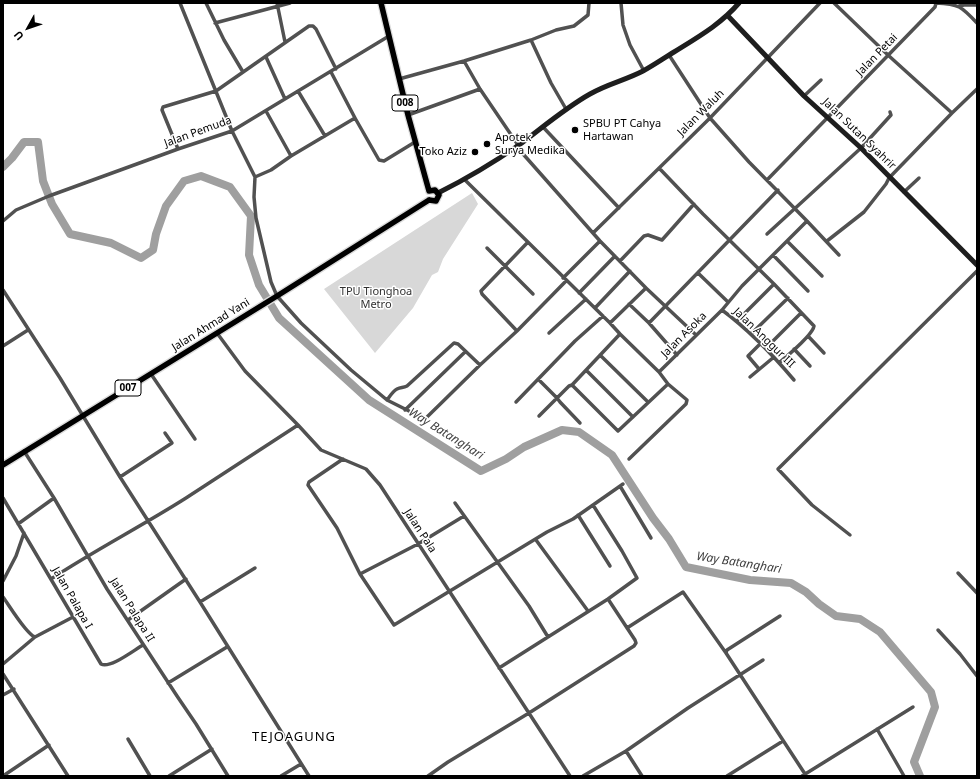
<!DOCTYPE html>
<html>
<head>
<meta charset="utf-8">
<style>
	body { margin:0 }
	#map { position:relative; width:980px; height:779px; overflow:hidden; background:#fff; font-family:"Noto Sans",sans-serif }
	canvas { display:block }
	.frame { position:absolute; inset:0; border:4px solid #000; pointer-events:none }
	.north { position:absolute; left:8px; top:8px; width:40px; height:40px; -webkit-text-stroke:3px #fff; paint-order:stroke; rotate:230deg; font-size:11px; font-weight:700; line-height:16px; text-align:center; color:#000 }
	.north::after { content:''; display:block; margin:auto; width:14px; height:18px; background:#000; clip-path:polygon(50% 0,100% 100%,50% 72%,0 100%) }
</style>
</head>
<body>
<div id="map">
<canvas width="980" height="779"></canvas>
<div class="frame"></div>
<div class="north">U</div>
</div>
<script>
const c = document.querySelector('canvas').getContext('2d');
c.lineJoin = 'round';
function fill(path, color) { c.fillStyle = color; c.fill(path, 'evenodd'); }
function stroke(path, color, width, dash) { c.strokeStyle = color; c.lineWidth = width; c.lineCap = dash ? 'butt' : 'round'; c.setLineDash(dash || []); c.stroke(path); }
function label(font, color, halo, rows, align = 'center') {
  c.font = font + ' "Noto Sans",sans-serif'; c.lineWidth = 3; c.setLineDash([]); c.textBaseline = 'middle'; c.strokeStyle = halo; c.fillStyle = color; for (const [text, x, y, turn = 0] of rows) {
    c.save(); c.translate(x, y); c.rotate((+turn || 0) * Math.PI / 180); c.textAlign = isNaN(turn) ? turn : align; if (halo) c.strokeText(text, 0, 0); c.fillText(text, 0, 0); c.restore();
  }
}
const green = new Path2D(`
	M472,193L478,204L443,259L438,272L432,275L413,308L375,353L324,289Z`);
const river = new Path2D(`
	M3,167L12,158L24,142H38L43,181L52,204L70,234L111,243L141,258L153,250L156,234L166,206L184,181L201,176L230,187L251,216L249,255L259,285L279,318L369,400L481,471L506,459L524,447L562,430L579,432L612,455L653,518L669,539L686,567L750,580L791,583L806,592L819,604L836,616L860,619L880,632L931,692L935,707L914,762L920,776`);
const street = new Path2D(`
	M180,3L232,131L255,177L254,197L256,218L271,282L277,296L301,323L351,370L387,400L421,417L426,418L480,365
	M206,3L224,40L243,72
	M277,3L285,42
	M621,3L623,25L630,45L644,71
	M834,3L889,56L952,113
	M936,3C959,4 961,6 977,23
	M959,6L964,5H977
	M215,23L290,3
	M531,40L551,83L566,109
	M266,57L285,99
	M464,61L480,89L518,145
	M331,72L355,118L379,160L384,161L415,142
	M399,79L464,61L531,40L556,30L574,26L588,15L589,3
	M298,91L325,136
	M804,96L821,80
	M266,111L291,156
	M408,115L480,89
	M543,127L619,208
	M516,146L600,241L646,288L696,335
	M178,149L162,110L163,107L216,91L309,26H313L316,29L336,69
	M659,168L703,214L774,284L814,326C813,335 787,356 779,363
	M255,177L271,170L291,156L355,118
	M465,180L610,323L620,334L659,372L668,384L687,400L686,404L629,459
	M767,180L935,7L936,3
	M904,192L919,178
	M3,221L16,210L49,196L178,149L232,131L389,36
	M807,221L839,255
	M593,233L710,118L820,3
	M767,234L861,148L891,115L890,112
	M787,241L822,276
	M827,241L864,212L886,184L889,178L952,113L977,89
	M487,248L533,294
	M773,255L808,291
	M620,261L644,236L648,235L662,240L694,204
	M698,273L728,302
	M563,278L600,241
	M3,290L60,378L120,477L200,602L309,776
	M579,293L615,256
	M629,304L649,323L677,355
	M595,308L630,271
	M722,310C749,330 772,354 794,380
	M737,321L774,284
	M610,323L646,288
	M649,323L778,190
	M517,331L482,294L481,291L528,242
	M217,333L245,371L298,425L321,450L366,469L380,485L570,776
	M549,333L586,299
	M751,334L788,298
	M808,336L824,353
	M3,346L28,330
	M766,348L801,313
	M794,349L810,366
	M600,355L648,402
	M759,369L748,356L761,343
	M586,370L633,417
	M659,372L722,310L742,286L807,221L749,162L710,118L669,55
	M151,374L195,439
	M750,377L774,357
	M538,379L557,398L560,402L580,423
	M572,385L618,431L668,384
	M387,400C390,396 393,391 397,389C401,387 403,388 407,386L454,343L458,344L480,365L517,331L566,281
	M516,402L575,341L603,316
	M405,410L465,352
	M539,416L569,386L572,385L620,334
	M24,451L54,498L107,589L177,696L196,724L228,776
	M343,459L309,482L308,485L337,528L360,574L394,625L547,532L573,519L623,484
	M120,477L172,443L165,433
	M620,486L651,538
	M3,498L101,664C110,669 134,650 143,645
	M455,503L529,606L548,637
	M578,515L610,566
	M18,524L54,498
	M850,535L812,505L778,469L977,271
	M536,540L588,611
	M958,573L977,593
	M360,574L418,544L464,516
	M51,579C95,550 142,526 186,498C224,473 261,449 298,425
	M3,581L16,556L24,533
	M3,597C9,605 26,634 35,637
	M200,602L255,568
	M780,616L727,650L726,653L805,774
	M128,620L186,579
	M627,628L683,592L726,653
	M938,630L960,654L977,676
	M3,664L35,637L73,617
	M499,668L608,599L637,578L622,551L593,505
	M3,674L68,776
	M168,683L227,647
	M3,695L14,689
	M877,729L904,776
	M128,739L150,776
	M626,751L642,776
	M3,776L49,745
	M169,776L212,749
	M281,776L301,764
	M428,776L448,762L529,713L634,646L636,643L635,640L608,599
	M583,776L626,751L688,708L763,660
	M727,776L783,741
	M802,776L913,707`);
const secondary = new Path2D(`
	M728,16L804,96L861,148L977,265
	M438,193C466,179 493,163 519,145C542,128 565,108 590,94C607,84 626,80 643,71C654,65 664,58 674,52C698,37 721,24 739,3`);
const primary = new Path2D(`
	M381,3L408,115L429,191
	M429,200L436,201L439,195L435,190L429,191
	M3,465L277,296L429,200`);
const markers = [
	[575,130,4,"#000"],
	[487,144,4,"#000"],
	[475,152,4,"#000"]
];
const shields = [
	[405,103,26],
	[128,388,26]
];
const shieldNames = [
	["008",405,103],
	["007",128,388]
];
const streetNames = [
	["Jalan Petai",877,55,-46],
	["Jalan Waluh",701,113,-45],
	["Jalan Pemuda",198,132,-20],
	["Jalan Sutan Syahrir",859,134,44],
	["Jalan Ahmad Yani",211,325,-32],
	["Jalan Asoka",684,335,-45],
	["Jalan Anggur III",764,338,44],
	["Jalan Pala",420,531,57],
	["Jalan Palapa I",72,598,60],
	["Jalan Palapa II",132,610,58]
];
const poiNames = [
	["SPBU PT Cahya",583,124],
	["Hartawan",583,137],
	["Apotek",495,138],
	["Surya Medika",495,151],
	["Toko Aziz",467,152,"right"]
];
const parkNames = [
	["TPU Tionghoa",376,292],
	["Metro",376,305]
];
const waterNames = [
	["Way Batanghari",446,434,32],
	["Way Batanghari",739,563,9]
];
const quarterNames = [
	["TEJOAGUNG",294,737]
];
fill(green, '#d8d8d8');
stroke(river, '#9f9f9f', 8);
stroke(primary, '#dbdbdb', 8);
stroke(street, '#515151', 3.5);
stroke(secondary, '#1e1e1e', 5);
stroke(primary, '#000', 5.5);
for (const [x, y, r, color] of markers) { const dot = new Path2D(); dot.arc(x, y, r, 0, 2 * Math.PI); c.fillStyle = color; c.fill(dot); stroke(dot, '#fff', 1.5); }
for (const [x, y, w] of shields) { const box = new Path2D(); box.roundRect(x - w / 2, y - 8, w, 16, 3); c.fillStyle = '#fff'; c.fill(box); stroke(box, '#000', 1); }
label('bold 10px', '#000', null, shieldNames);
label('11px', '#000', '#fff', streetNames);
label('11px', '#000', '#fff', poiNames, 'left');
label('11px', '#2f2f2f', '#fff', parkNames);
label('italic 12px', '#404040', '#fff', waterNames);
c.letterSpacing = '1px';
label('13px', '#000', '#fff', quarterNames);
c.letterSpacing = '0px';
</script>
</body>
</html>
